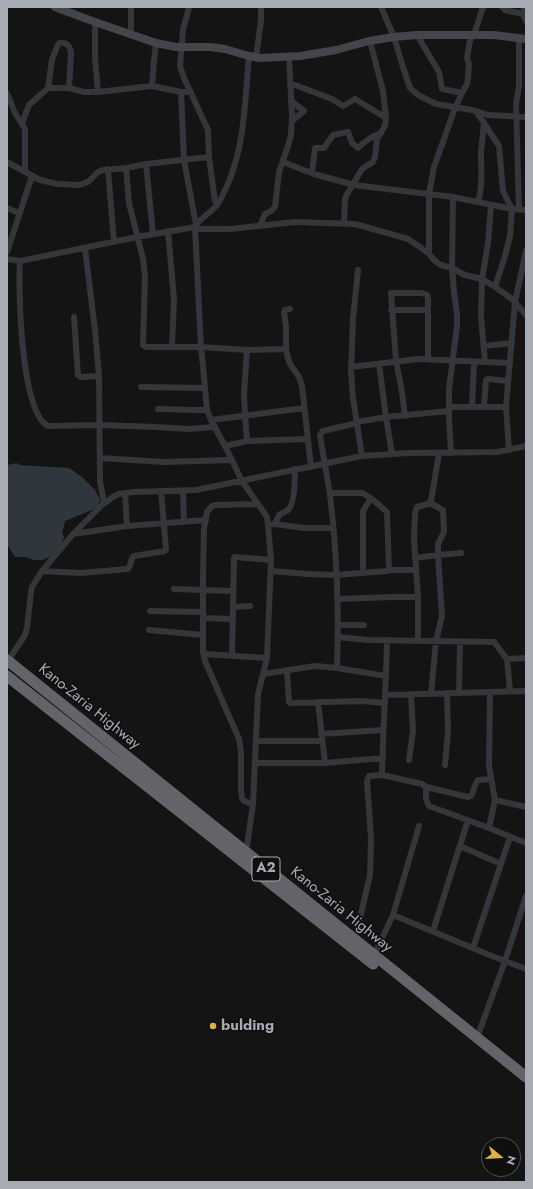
<!DOCTYPE html>
<html>
<head>
<meta charset="utf-8">
<style>
	body { margin:0 }
	#map { position:relative; width:533px; height:1189px; overflow:hidden; background:#141415; font-family:Jost,sans-serif }
	canvas { display:block }
	.frame { position:absolute; inset:0; border:8px solid #a7abb4; pointer-events:none }
	.north { position:absolute; left:481px; top:1137px; width:40px; height:40px; box-sizing:border-box; background:#0f0f10; border:1px solid #4c4d52; border-radius:50%; rotate:108deg; font-size:11px; font-weight:700; line-height:16px; text-align:center; color:#a7abb4 }
	.north::after { content:''; display:block; margin:auto; width:14px; height:18px; background:#deaf44; clip-path:polygon(50% 0,100% 100%,50% 72%,0 100%) }
</style>
</head>
<body>
<div id="map">
<canvas width="533" height="1189"></canvas>
<div class="frame"></div>
<div class="north">N</div>
</div>
<script>
const c = document.querySelector('canvas').getContext('2d');
c.lineJoin = 'round';
function fill(path, color) { c.fillStyle = color; c.fill(path, 'evenodd'); }
function stroke(path, color, width, dash) { c.strokeStyle = color; c.lineWidth = width; c.lineCap = dash ? 'butt' : 'round'; c.setLineDash(dash || []); c.stroke(path); }
function label(font, color, halo, rows, align = 'center') {
  c.font = font + ' Jost,sans-serif'; c.lineWidth = 3.5; c.setLineDash([]); c.textBaseline = 'middle'; c.strokeStyle = halo; c.fillStyle = color; for (const [text, x, y, turn = 0] of rows) {
    c.save(); c.translate(x, y); c.rotate((+turn || 0) * Math.PI / 180); c.textAlign = isNaN(turn) ? turn : align; if (halo) c.strokeText(text, 0, 0); c.fillText(text, 0, 0); c.restore();
  }
}
const water = new Path2D(`
	M17,463L19,465L69,468L82,477L95,490L100,500L97,508L65,521L64,526L62,532L64,537L60,547L51,556L42,560H34L25,557H15L7,544V465Z`);
const street = new Path2D(`
	M189,7L183,30L180,66L184,78L208,130L209,157L215,201L217,205
	M381,7L394,37L403,67L410,88L418,95L436,104L472,110L488,115L526,117
	M502,7L505,10L523,14
	M526,9H524L523,14L526,21
	M95,22V58L98,92
	M131,35V7
	M417,35L439,72L442,89L462,93
	M519,38V86L516,104L519,210
	M256,57L261,21V7
	M290,83L332,99L343,106L355,99L386,118
	M152,86L154,61L156,43
	M48,88H69L84,92H98L152,86L181,92H191
	M181,92L184,160L196,225
	M7,93L15,113L25,129V172
	M291,101L304,111L292,121
	M476,111L499,146L503,191L512,209L510,236L505,256L495,287
	M22,123L29,105L48,88L52,60L56,49L59,43C67,42 70,46 71,53L69,88
	M7,162L40,180L58,184L79,185L88,182L98,172L103,170L126,168L146,164L209,157
	M283,162L314,174L354,185L453,197L512,209L526,210
	M146,164L153,234
	M126,168L129,203L143,259L145,276L143,345L146,347H201L247,350L286,349
	M108,169L114,242
	M312,173L315,148H324L333,135L348,132L352,143L358,148C365,141 372,136 381,133
	M478,202C483,186 481,169 481,152C482,142 483,133 484,123
	M7,208L19,213
	M344,224L345,200L346,196L362,169L373,162L375,157L377,139L385,126L386,118L383,91L370,41
	M260,226L265,214L271,211L275,207L279,172L288,146L291,135L292,115L289,57
	M195,229H230L295,222L354,224L359,225L408,239L420,247L429,254L435,261L441,265L452,268L465,275L482,279L495,287L512,299L526,315
	M168,231L174,299L172,347
	M85,248L95,330L99,376L100,481L104,503
	M7,252L32,176
	M429,254V194L434,167L455,108L462,93L467,84L468,78L469,64L467,58L470,40L474,35L482,10L484,7
	M7,259L20,261L137,237L195,227
	M20,261C18,291 21,413 48,426L100,425L156,427L189,429L213,427
	M358,270L353,319L351,372L353,398L362,456
	M290,309L285,310L284,312L286,327V349L288,358L290,364L299,377L302,386L311,467
	M391,310H428
	M74,317L78,375L81,377L99,376
	M484,346L512,343
	M247,350L244,394L245,415L247,441
	M485,362L481,316L482,279L488,243L491,205
	M379,364L386,417L392,454
	M351,367L418,359L510,363
	M141,387L205,388
	M449,407H506
	M472,407L474,362
	M484,407L486,380L488,379L508,381
	M158,409L196,410H207
	M405,416L402,392L396,361L391,293H422L427,295L428,297V359
	M211,420L304,408
	M357,422L386,417L449,411
	M225,446L247,441L308,439
	M509,450L506,407L508,383L515,302L526,251
	M451,453L449,418V389L457,326V314L454,292L452,268L453,197
	M100,458L164,462L232,460
	M183,491L184,522
	M125,493L127,526
	M330,493H362L371,498L387,512L389,570
	M430,503L443,510L444,532L438,544V555L442,616L436,641L431,694
	M275,524L304,528H333
	M268,525L275,524L279,515C282,513 285,512 288,510C295,504 295,479 295,469
	M73,534L127,526L206,520
	M415,558L438,555L461,553
	M42,571L81,573L128,569C132,564 130,559 134,556L165,551L166,549L161,491
	M271,571L308,574L336,575L387,571L389,570H416
	M363,572V511L371,498
	M174,589L233,591
	M337,599L393,597H418
	M233,607L250,606
	M150,611L203,612
	M203,618L233,619
	M338,625H364
	M149,630L203,635
	M338,637L368,640L494,642L507,659L510,691
	M418,640V597L414,539L415,513L417,507L428,504L431,501L439,453
	M204,654L267,658
	M232,655L234,558L235,557L271,560
	M507,659L526,658
	M8,661L25,635L27,628L31,592L32,587L42,571L73,534L102,505L113,497L119,494L133,492L196,490L362,456L408,453L497,452L526,446
	M337,668C339,611 337,552 330,495C327,475 323,455 320,435L323,431L357,423
	M287,670L289,702L290,703L362,701L385,703
	M263,674L315,666L337,668L386,676
	M459,693L460,642
	M385,695L526,691
	M318,702L325,763
	M321,734L383,730
	M256,741H322
	M409,760L413,731L411,694
	M255,763H325L383,758
	M445,765L448,732L447,693
	M382,775C383,730 386,686 387,640
	M426,787L468,797L471,796C474,791 474,785 478,780L491,779
	M495,800L526,807
	M253,804L244,801L242,798L241,790V752L239,739L205,661L203,652V576L204,529L207,512L212,506L215,505L257,504
	M489,828L495,800L489,766L490,692
	M460,846L501,864
	M246,853L253,804L258,694L267,658L271,560L268,525L267,517L242,481L225,446L211,420L207,410L203,366L201,347L195,227C198,219 211,213 217,205C221,200 224,192 227,186C245,146 245,99 249,56
	M393,915L492,956L526,969
	M433,931L468,820
	M355,940L370,875L371,838L367,781L369,776L382,775L422,784L426,787V799L429,806L489,828L526,843
	M473,948L510,837
	M374,955L393,915L419,826
	M477,1038L505,961L526,896`);
const secondary = new Path2D(`
	M55,7L95,22L156,43L176,47H210L225,49L249,56L260,58L300,56L336,50L369,41L394,37L417,35H494L526,39`);
const highway = new Path2D(`
	M7,660L526,1077
	M7,676L373,964`);
const markers = [
	[213,1026,4,"#deaf44"]
];
const shields = [
	[266,869,28]
];
const shieldNames = [
	["A2",266,869]
];
const streetNames = [
	["Kano-Zaria Highway",89,707,39],
	["Kano-Zaria Highway",341,910,39]
];
const poiNames = [
	["bulding",221,1026]
];
fill(water, '#2f363d');
stroke(street, '#35363a', 6);
stroke(secondary, '#44454a', 8);
stroke(highway, '#62646a', 11);
for (const [x, y, r, color] of markers) { const dot = new Path2D(); dot.arc(x, y, r, 0, 2 * Math.PI); c.fillStyle = color; c.fill(dot); stroke(dot, '#0f0f10', 1.5); }
for (const [x, y, w] of shields) { const box = new Path2D(); box.roundRect(x - w / 2, y - 12, w, 24, 3); c.fillStyle = '#0f0f10'; c.fill(box); stroke(box, '#a7abb4', 1); }
label('bold 14px', '#a7abb4', null, shieldNames);
label('15px', '#a7abb4', '#0f0f10', streetNames);
label('bold 15px', '#a7abb4', '#0f0f10', poiNames, 'left');
</script>
</body>
</html>
